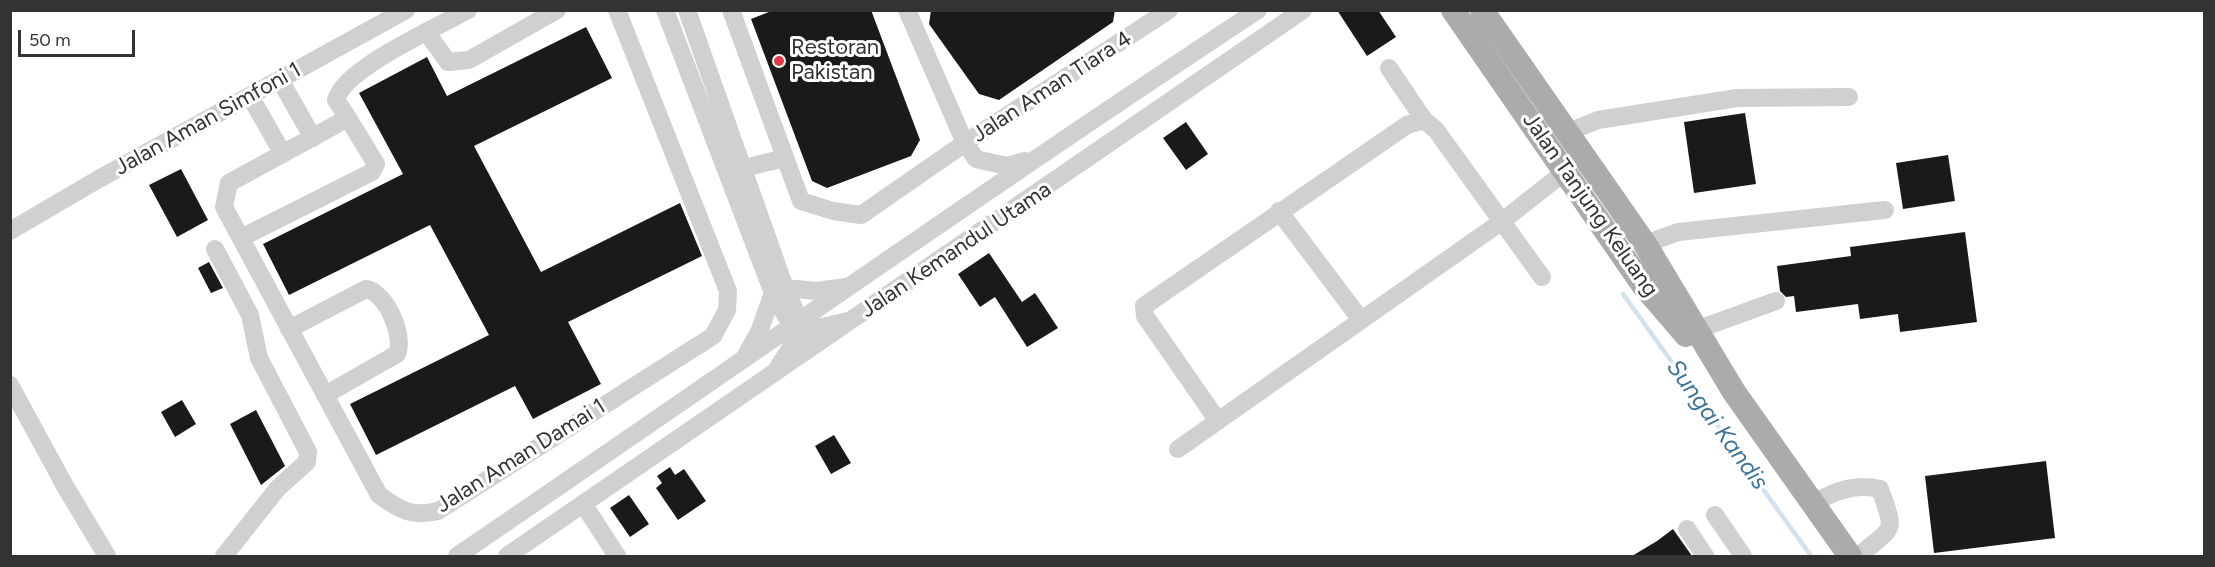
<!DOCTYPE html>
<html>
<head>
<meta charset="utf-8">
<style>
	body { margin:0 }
	#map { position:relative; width:2215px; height:567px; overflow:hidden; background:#fff; font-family:Figtree,sans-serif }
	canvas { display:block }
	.frame { position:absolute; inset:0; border:12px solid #333; pointer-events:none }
	.scale { position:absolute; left:18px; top:30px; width:117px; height:27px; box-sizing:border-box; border:3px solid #333; border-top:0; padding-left:8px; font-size:18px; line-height:21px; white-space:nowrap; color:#333; -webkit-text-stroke:4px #fff; paint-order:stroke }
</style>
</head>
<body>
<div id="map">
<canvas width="2215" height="567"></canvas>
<div class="frame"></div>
<div class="scale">50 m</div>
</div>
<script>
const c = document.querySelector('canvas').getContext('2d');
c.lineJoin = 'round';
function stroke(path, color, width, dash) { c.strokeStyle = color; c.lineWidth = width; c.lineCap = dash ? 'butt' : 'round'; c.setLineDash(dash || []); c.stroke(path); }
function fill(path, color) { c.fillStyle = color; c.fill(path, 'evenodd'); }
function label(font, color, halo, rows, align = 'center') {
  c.font = font + ' Figtree,sans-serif'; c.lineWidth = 6; c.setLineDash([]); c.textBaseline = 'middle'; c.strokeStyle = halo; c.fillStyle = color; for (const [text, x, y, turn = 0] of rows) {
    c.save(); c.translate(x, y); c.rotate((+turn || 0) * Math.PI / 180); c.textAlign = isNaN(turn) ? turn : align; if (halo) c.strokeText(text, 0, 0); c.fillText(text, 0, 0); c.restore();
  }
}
const stream = new Path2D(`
	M1623,294L1811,556`);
const building = new Path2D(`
	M774,10H871L920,140L911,156L827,188L812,181L751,19Z
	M931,10H1115L1113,22L999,100L979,94L929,24Z
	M1337,10H1378L1396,37L1367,56Z
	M586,27L612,78L474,146L541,272L680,203L702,256L568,322L601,384L533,419L515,386L376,455L350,404L489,335L430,225L289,295L263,244L403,174L359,93L427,57L447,96Z
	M1745,113L1756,184L1694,193L1684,122Z
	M1186,122L1208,154L1186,170L1163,138Z
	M1948,155L1955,201L1903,209L1896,163Z
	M181,169L208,220L177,237L149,185Z
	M1965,232L1977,322L1900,332L1898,314L1860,319L1858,304L1796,312L1794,296L1786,297L1780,291L1777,266L1851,256L1850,247Z
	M989,253L1022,302L1035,293L1058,328L1027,347L995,297L980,307L958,274Z
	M209,262L223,288L211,293L198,268Z
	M182,400L196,424L175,437L161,412Z
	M256,410L285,466L261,485L230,424Z
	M834,435L851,463L831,474L815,446Z
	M2046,461L2055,538L1934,553L1925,476Z
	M670,467L675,475L684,469L706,501L678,520L656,488L662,483L657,476Z
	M629,495L649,524L630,537L610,508Z
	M1673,529L1692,556H1632L1657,541Z`);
const minor = new Path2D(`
	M468,10C438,27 344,68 336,100L348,118L229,183L224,207L379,495C401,511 412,517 438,511L713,336L727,310L728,291L617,10
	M665,10L773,293L792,327L801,332L848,321
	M687,10L785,288C806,335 804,327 777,369
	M731,10L801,201L833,211L861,215L965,143L1169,10
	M907,10L965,143L976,159L1007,166L1025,161
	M427,33L448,62L469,60L557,10
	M1389,68L1424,120L1436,130L1542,277
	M280,80L313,138
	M250,96L283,154
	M1566,133L1598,120L1737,98L1849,97
	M744,168L785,158
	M1279,211L1361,320
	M10,231L97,180L406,10
	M241,238L372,172L376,164L348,118
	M1645,244L1678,232L1885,210
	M215,249L250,315L259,358L308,452L307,462L278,488L224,556
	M785,288L817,291L846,287
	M289,329L366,289C386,292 405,336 397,354L325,395
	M1696,330L1776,301
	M745,357L759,332L773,293
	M10,385L65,486L107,556
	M1218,421L1145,316L1144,306L1407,125L1424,120
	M1178,449L1501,222L1566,171
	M1813,504C1833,491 1856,483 1880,489C1897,536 1893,525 1859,556
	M584,505L617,556
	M1715,515L1743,556
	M1687,529L1705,556
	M457,556C724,374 988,188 1258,10
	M507,556L1303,10`);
const major = new Path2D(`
	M1453,10L1643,285L1686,335
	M1482,10L1645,244L1734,392L1850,556`);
const markers = [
	[779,61,6,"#e63946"]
];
const poiNames = [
	["Restoran",791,48],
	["Pakistan",791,73]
];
const streetNames = [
	["Jalan Aman Tiara 4",1052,87,-33],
	["Jalan Aman Simfoni 1",208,119,-29],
	["Jalan Tanjung Keluang",1590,205,55],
	["Jalan Kemandul Utama",956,250,-34],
	["Jalan Aman Damai 1",521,456,-32]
];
const waterNames = [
	["Sungai Kandis",1717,425,54]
];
stroke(stream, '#cfe2ee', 4.5);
fill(building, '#1a1a1a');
stroke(minor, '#d0d0d0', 18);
stroke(major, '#ababab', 24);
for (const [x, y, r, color] of markers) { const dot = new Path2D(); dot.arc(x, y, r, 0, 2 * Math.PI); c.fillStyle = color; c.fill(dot); stroke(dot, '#fff', 2); }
label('22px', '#333', '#fff', poiNames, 'left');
label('22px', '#333', '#fff', streetNames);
label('italic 24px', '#3f7597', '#fff', waterNames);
</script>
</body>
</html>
